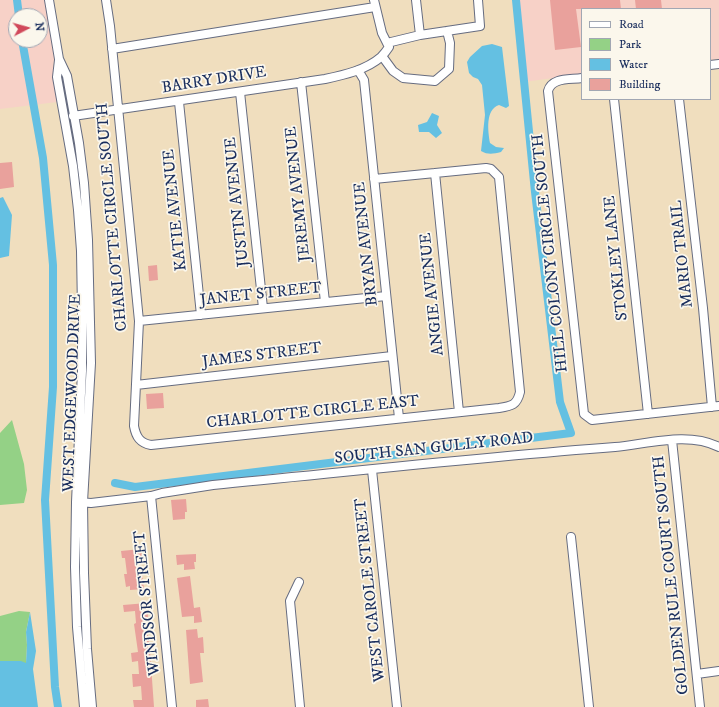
<!DOCTYPE html>
<html>
<head>
<meta charset="utf-8">
<style>
	body { margin:0 }
	#map { position:relative; width:719px; height:707px; overflow:hidden; background:#f0debe; font-family:"IM FELL DW Pica",serif }
	canvas { display:block }
	.legend { position:absolute; left:581px; top:8px; width:130px; height:92px; box-sizing:border-box; background:#fbf7ec; border:1px solid #a1a7b3; margin:0; padding:5px 7px; list-style:none; font-size:12px; color:#1b2f5e }
	.legend li { display:flex; align-items:center; gap:8px; height:20px }
	.legend b { width:20px; border:1px solid #a1a7b3 }
	.north { position:absolute; left:8px; top:8px; width:40px; height:40px; box-sizing:border-box; background:#fbf7ec; border:1px solid #a1a7b3; border-radius:50%; rotate:84deg; font-size:11px; font-weight:700; line-height:16px; text-align:center; color:#1b2f5e }
	.north::after { content:''; display:block; margin:auto; width:14px; height:18px; background:#d1495b; clip-path:polygon(50% 0,100% 100%,50% 72%,0 100%) }
</style>
</head>
<body>
<div id="map">
<canvas width="719" height="707"></canvas>
<ul class="legend">
<li><b style="height:5px;background:#fff"></b>Road</li>
<li><b style="height:11px;background:#94d186"></b>Park</li>
<li><b style="height:11px;background:#64c0e2"></b>Water</li>
<li><b style="height:11px;background:#e9a19c"></b>Building</li>
</ul>
<div class="north">N</div>
</div>
<script>
const c = document.querySelector('canvas').getContext('2d');
c.lineJoin = 'round';
function fill(path, color) { c.fillStyle = color; c.fill(path, 'evenodd'); }
function stroke(path, color, width, dash) { c.strokeStyle = color; c.lineWidth = width; c.lineCap = dash ? 'butt' : 'round'; c.setLineDash(dash || []); c.stroke(path); }
function label(font, color, halo, rows, align = 'center') {
  c.font = font + ' "IM FELL DW Pica",serif'; c.lineWidth = 3.5; c.setLineDash([]); c.textBaseline = 'middle'; c.strokeStyle = halo; c.fillStyle = color; for (const [text, x, y, turn = 0] of rows) {
    c.save(); c.translate(x, y); c.rotate((+turn || 0) * Math.PI / 180); c.textAlign = isNaN(turn) ? turn : align; if (halo) c.strokeText(text, 0, 0); c.fillText(text, 0, 0); c.restore();
  }
}
const built = new Path2D(`
	M0,0H45L54,57L53,78L57,102L0,109ZM16,16H40V40H16Z
	M515,0H719V59L710,60V9H582V74L524,82Z`);
const green = new Path2D(`
	M12,420L24,464L27,490L24,503L0,505V433Z
	M19,611L30,612L26,632L27,645L26,664L0,661V616Z`);
const water = new Path2D(`
	M492,44L502,47L509,106L506,108L499,105C485,110 488,131 490,143L496,147L504,148L501,152C493,154 488,155 481,151L485,115L482,85L478,79L473,77L469,73L467,62L470,57L482,46Z
	M432,113L439,116L437,125L442,133L436,138L429,132H419L418,125L427,122Z
	M3,197L12,215L9,256L0,258V198Z
	M30,612L36,651L33,669L38,707H0V661H21L26,663L27,645L26,632Z`);
const canal = new Path2D(`
	M17,0L19,16
	M22,40L43,158L53,265V387L45,500L55,687L58,707
	M115,483L135,487L571,433L560,402L535,192L516,0`);
const building = new Path2D(`
	M550,0H620L621,9H576L581,47L555,50Z
	M635,0H661L662,9H636Z
	M12,162L14,187L0,189V163Z
	M157,265L158,280L149,281L148,266Z
	M163,393L164,408L147,409L146,394Z
	M186,499L187,512H185V519L173,520L171,500Z
	M141,549L142,559L136,560L137,573L142,572L144,589L130,590V586L126,587L124,574H127L125,558H122L121,551Z
	M196,554V562H194L195,569L184,570V564L177,565L176,555Z
	M190,576L194,608L200,607L202,622L194,623V616L182,617L177,578Z
	M147,603L148,618H146L150,651L154,707H134L133,700H142L141,686L133,687L132,674H139L138,661L132,662L131,653L138,652L134,624L136,623L135,611L124,612L123,605Z
	M197,629L198,638L203,637L204,653H200L203,682L190,684L186,630Z
	M208,699L209,707H196V700Z`);
const minor = new Path2D(`
	M49,0L59,59L67,76L79,143L84,183L88,240L91,363L83,502L84,573L87,649L92,707
	M106,0L110,26L139,321L134,426C136,437 140,443 151,445L499,408C512,406 517,405 520,392L499,177L491,169L486,168L374,179
	M416,0L420,35
	M387,43L420,35L480,26L478,0
	M112,49L375,7
	M382,56L393,71L403,78L435,81L449,69L450,43L447,31
	M59,60L57,77L73,166L78,210L81,251L82,310V371L76,502L75,567L77,627L84,707
	M710,65L719,64
	M358,70L364,80L399,418
	M582,78C570,80 552,77 548,91L584,414L592,420L719,406
	M301,82L325,302
	M240,92L263,308
	M614,99L648,414
	M679,99L703,308L712,407
	M179,102L201,315
	M73,116L325,79C344,75 366,70 381,57C384,54 387,50 389,47L382,33L374,0
	M435,173L459,412
	M139,321L386,296
	M136,385L392,356
	M672,440L700,707
	M372,470L397,707
	M151,496L172,707
	M79,502L91,503L151,496L162,493L213,485C347,472 481,457 615,447C648,444 688,431 719,447
	M571,537L589,707
	M299,582L290,601L300,707
	M697,674L719,671`);
const streetNames = [
	["BARRY DRIVE",214,81,-9],
	["JEREMY AVENUE",299,194,-96],
	["JUSTIN AVENUE",238,202,-96],
	["KATIE AVENUE",176,210,-96],
	["CHARLOTTE CIRCLE SOUTH",113,217,-95],
	["BRYAN AVENUE",367,244,-96],
	["HILL COLONY CIRCLE SOUTH",551,253,-96],
	["MARIO TRAIL",683,254,-96],
	["STOKLEY LANE",617,258,-96],
	["ANGIE AVENUE",433,294,-96],
	["JANET STREET",261,295,-6],
	["JAMES STREET",262,356,-7],
	["WEST EDGEWOOD DRIVE",73,393,-88],
	["CHARLOTTE CIRCLE EAST",313,413,-6],
	["SOUTH SAN GULLY ROAD",434,449,-6],
	["GOLDEN RULE COURT SOUTH",672,575,-96],
	["WEST CAROLE STREET",371,590,-96],
	["WINDSOR STREET",148,603,-96]
];
fill(built, '#f7d1c7');
fill(green, '#94d186');
fill(water, '#64c0e2');
stroke(canal, '#64c0e2', 8);
fill(building, '#e9a19c');
stroke(minor, '#666c80', 10);
stroke(minor, '#fff', 8);
label('16px', '#1b2f5e', '#fbf7ec', streetNames);
</script>
</body>
</html>
